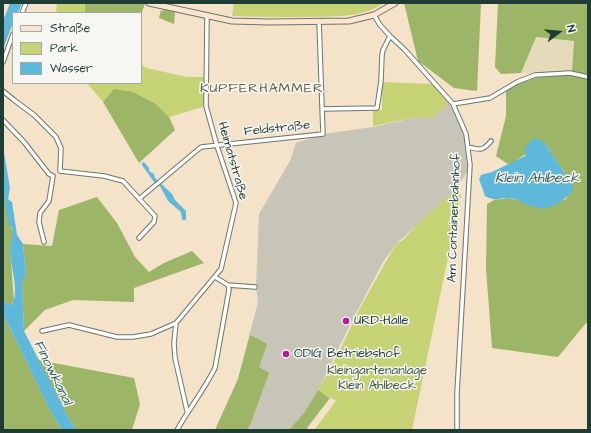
<!DOCTYPE html>
<html>
<head>
<meta charset="utf-8">
<style>
	body { margin:0 }
	#map { position:relative; width:591px; height:433px; overflow:hidden; background:#f4e2c9; font-family:"Architects Daughter",sans-serif }
	canvas { display:block }
	.frame { position:absolute; inset:0; border:4px solid #1f3d34; pointer-events:none }
	.legend { position:absolute; left:12px; top:12px; width:130px; height:72px; box-sizing:border-box; background:#f6f6f2; border:1px solid #a0aca6; margin:0; padding:5px 7px; list-style:none; font-size:12px; color:#1f3d34 }
	.legend li { display:flex; align-items:center; gap:8px; height:20px }
	.legend b { width:20px; border:1px solid #a0aca6 }
	.north { position:absolute; left:539px; top:12px; width:40px; height:40px; -webkit-text-stroke:3px #f6f6f2; paint-order:stroke; rotate:74deg; font-size:11px; font-weight:700; line-height:16px; text-align:center; color:#1f3d34 }
	.north::after { content:''; display:block; margin:auto; width:14px; height:18px; background:#1f3d34; clip-path:polygon(50% 0,100% 100%,50% 72%,0 100%) }
</style>
</head>
<body>
<div id="map">
<canvas width="591" height="433"></canvas>
<div class="frame"></div>
<ul class="legend">
<li><b style="height:5px;background:#fde4d1"></b>Straße</li>
<li><b style="height:11px;background:#c6d375"></b>Park</li>
<li><b style="height:11px;background:#5eb8dc"></b>Wasser</li>
</ul>
<div class="north">N</div>
</div>
<script>
const c = document.querySelector('canvas').getContext('2d');
c.lineJoin = 'round';
function fill(path, color) { c.fillStyle = color; c.fill(path, 'evenodd'); }
function stroke(path, color, width, dash) { c.strokeStyle = color; c.lineWidth = width; c.lineCap = dash ? 'butt' : 'round'; c.setLineDash(dash || []); c.stroke(path); }
function label(font, color, halo, rows, align = 'center') {
  c.font = font + ' "Architects Daughter",sans-serif'; c.lineWidth = 3; c.setLineDash([]); c.textBaseline = 'middle'; c.strokeStyle = halo; c.fillStyle = color; for (const [text, x, y, turn = 0] of rows) {
    c.save(); c.translate(x, y); c.rotate((+turn || 0) * Math.PI / 180); c.textAlign = isNaN(turn) ? turn : align; if (halo) c.strokeText(text, 0, 0); c.fillText(text, 0, 0); c.restore();
  }
}
const built = new Path2D(`
	M535,37L574,41L572,72L521,73Z`);
const industrial = new Path2D(`
	M449,103L464,131L469,168L456,190L396,244L383,262L355,315L320,386L306,412L289,430H215L238,379L258,302L256,287L259,214L290,161L296,143L323,134L373,127L418,117L432,118Z`);
const green = new Path2D(`
	M57,3H85V13H56Z
	M234,3H384C361,19 331,16 303,17C280,17 256,17 232,16Z
	M141,64L146,68L187,77H206V106L169,117L156,104L114,90L103,102L87,83H141Z
	M382,82L432,84L449,103L432,118L418,117L373,126V111L382,110Z
	M456,190L461,195L412,430H314L336,401L318,390L339,352L360,308L396,244L403,240L423,218Z`);
const forest = new Path2D(`
	M85,3H142L145,4L141,14V13H85Z
	M404,3H481L477,91L454,88L418,61Z
	M498,3H588V75L572,72L574,41L536,37L521,73L501,74L495,67Z
	M166,9L175,12L174,24L159,18L161,10L163,11Z
	M553,75H570L588,79V323H586L558,357L492,348L486,268L487,204L494,200L508,198L548,207L566,199L572,181L568,178L544,142L509,165L496,156L506,116V90C521,81 535,77 553,75Z
	M114,89L133,92L156,104L169,117L175,130L139,163L103,102Z
	M3,190L13,235L10,249L14,301L11,305L6,303L3,300Z
	M97,197L117,223L135,257L149,272L164,263L192,251L204,263L134,288V302L73,300L45,310L24,331L22,283L26,273L23,244L52,246L59,210Z
	M3,316L9,326L49,408L62,430H3Z
	M250,335L267,344L259,367L269,373L250,425L247,430H215L238,379Z
	M38,360L134,378L140,404L132,430H76L68,417Z
	M318,390L330,398L307,428L309,430H289L305,412Z`);
const water = new Path2D(`
	M10,3H22L18,13H13V23L3,49V21Z
	M534,138L544,142L568,178L572,181L573,190C566,199 552,210 539,208C529,207 519,199 509,198C496,197 499,203 485,196L479,179L481,175L492,172L525,156L526,146Z
	M3,147L10,188L8,199L12,202L17,235L23,244L26,273L22,283L24,331L68,417L76,430H62L49,408L9,326L3,316V300L6,303L11,305L13,303C19,288 10,266 10,249C11,242 13,236 12,227L9,226L3,190Z
	M144,162L149,168V171L154,174L155,178L172,194L175,200L186,211V220H182L181,212L168,201L160,186L154,182L142,165V163Z`);
const minor = new Path2D(`
	M22,13L26,3
	M374,15L380,25L390,36L405,50L453,104L466,134L470,165L457,393V430
	M3,62L13,34
	M3,91L14,100L34,115L56,137L61,148L60,171L104,176L123,181L155,216L154,222L139,238
	M453,104L490,98L517,82L535,75L570,73L588,77
	M322,109L377,108L381,81L382,55L383,50L390,36
	M3,120L24,142L49,174L53,176L49,201L40,213L39,222L44,242
	M468,147C480,150 483,151 491,141
	M139,199L201,147L323,134L319,21
	M228,285L255,287
	M176,323L174,343L175,358L187,411
	M42,331L69,325L117,337H133L151,334L176,323L221,269L236,203L217,146L206,106L207,16
	M177,430C189,409 204,390 215,368L229,290L228,285L215,277`);
const secondary = new Path2D(`
	M149,3L232,21L269,22L349,21L374,15L395,3`);
const markers = [
	[346,321,4,"#b5179e"],
	[286,354,4,"#b5179e"]
];
const streetNames = [
	["Feldstraße",277,129,-6],
	["Heimatstraße",232,161,74],
	["Am Containerbahnhof",455,218,-88]
];
const poiNames = [
	["URD-Halle",354,321],
	["ODIG Betriebshof",294,354]
];
const parkNames = [
	["Kleingartenanlage",377,371],
	["Klein Ahlbeck",377,386]
];
const neighbourhoodNames = [
	["KUPFERHAMMER",262,89]
];
const waterNames = [
	["Klein Ahlbeck",537,179],
	["Finowkanal",52,373,64]
];
fill(built, '#e5daba');
fill(industrial, '#c7c4b8');
fill(green, '#c6d375');
fill(forest, '#9cb566');
fill(water, '#5eb8dc');
stroke(minor, '#6a7768', 5.5);
stroke(secondary, '#6a7768', 7);
stroke(minor, '#fff', 3.5);
stroke(secondary, '#fde4d1', 5);
for (const [x, y, r, color] of markers) { const dot = new Path2D(); dot.arc(x, y, r, 0, 2 * Math.PI); c.fillStyle = color; c.fill(dot); stroke(dot, '#f6f6f2', 1.5); }
label('13px', '#1f3d34', '#f6f6f2', streetNames);
label('13px', '#1f3d34', '#f6f6f2', poiNames, 'left');
label('13px', '#405b41', '#f6f6f2', parkNames);
c.letterSpacing = '1px';
label('14px', '#636345', '#f6f6f2', neighbourhoodNames);
c.letterSpacing = '0px';
label('italic 14px', '#2f5c5e', '#f6f6f2', waterNames);
</script>
</body>
</html>
